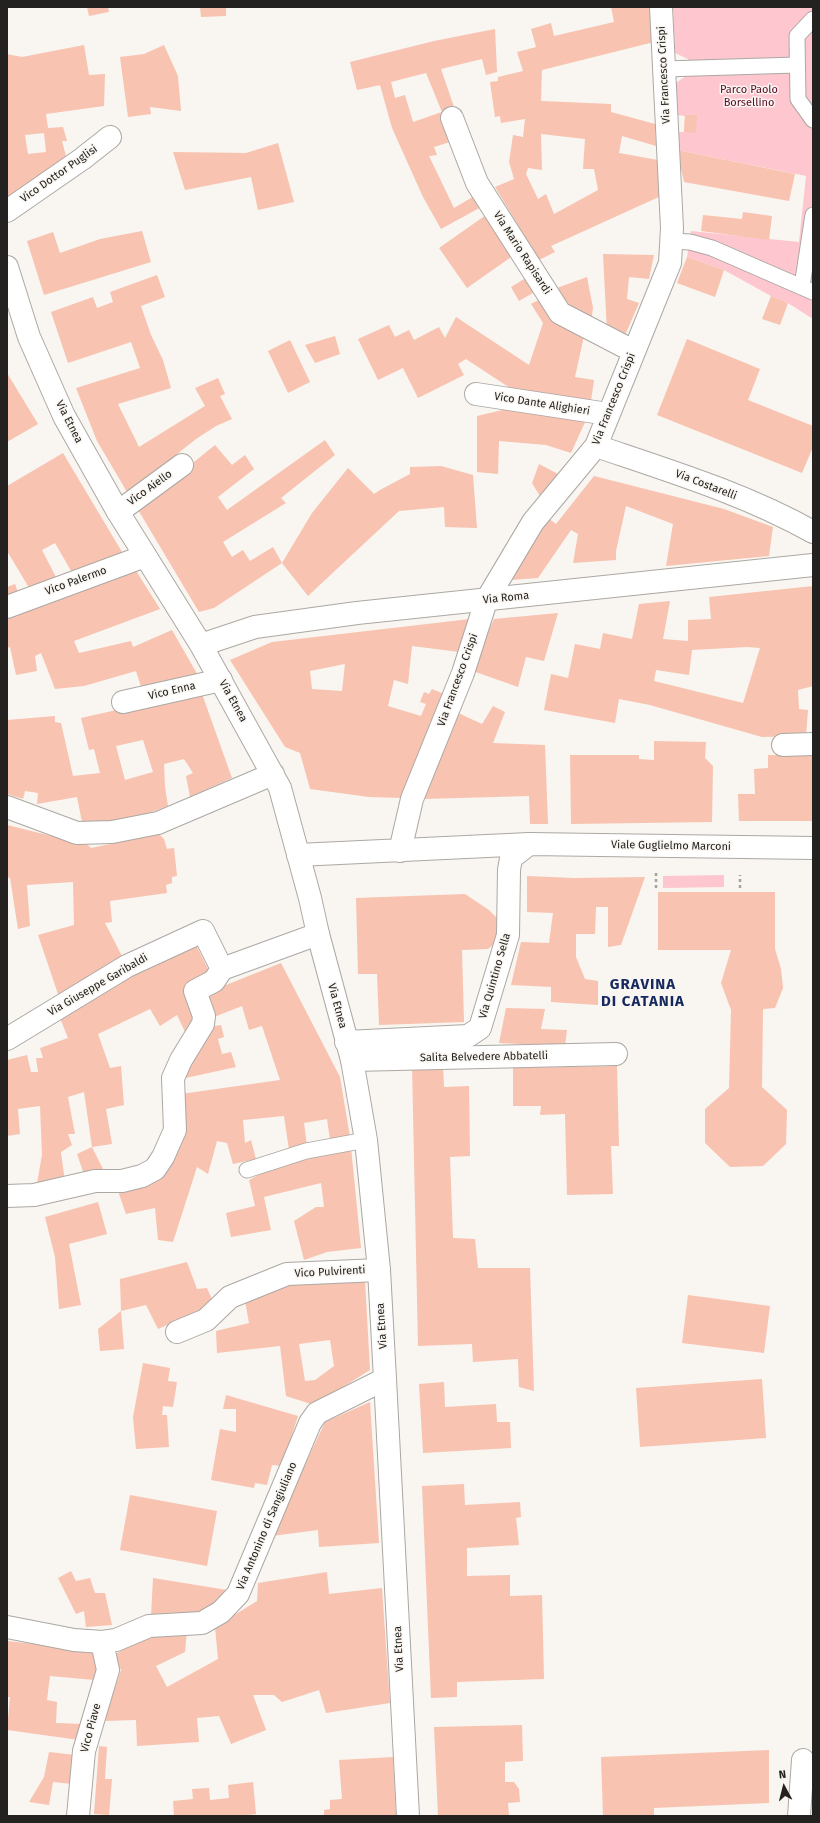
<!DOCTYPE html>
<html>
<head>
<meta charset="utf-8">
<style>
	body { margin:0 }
	#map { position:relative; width:820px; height:1823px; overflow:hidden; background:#f9f5f0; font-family:"Fira Sans",sans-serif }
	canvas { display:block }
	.frame { position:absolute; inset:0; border:8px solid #232220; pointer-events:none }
	.north { position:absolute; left:764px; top:1767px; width:40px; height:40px; -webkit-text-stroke:3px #f9f5f0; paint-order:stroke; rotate:353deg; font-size:11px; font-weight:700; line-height:16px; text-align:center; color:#232220 }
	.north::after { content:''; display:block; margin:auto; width:14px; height:18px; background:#232220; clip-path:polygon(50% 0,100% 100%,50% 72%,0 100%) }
</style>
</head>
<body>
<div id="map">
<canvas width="820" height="1823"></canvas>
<div class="frame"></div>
<div class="north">N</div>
</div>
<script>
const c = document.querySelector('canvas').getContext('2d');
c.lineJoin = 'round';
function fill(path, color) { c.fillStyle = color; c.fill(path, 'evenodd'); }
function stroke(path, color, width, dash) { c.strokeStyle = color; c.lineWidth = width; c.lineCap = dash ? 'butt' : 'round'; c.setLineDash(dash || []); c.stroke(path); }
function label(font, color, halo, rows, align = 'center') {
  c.font = font + ' "Fira Sans",sans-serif'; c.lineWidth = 3; c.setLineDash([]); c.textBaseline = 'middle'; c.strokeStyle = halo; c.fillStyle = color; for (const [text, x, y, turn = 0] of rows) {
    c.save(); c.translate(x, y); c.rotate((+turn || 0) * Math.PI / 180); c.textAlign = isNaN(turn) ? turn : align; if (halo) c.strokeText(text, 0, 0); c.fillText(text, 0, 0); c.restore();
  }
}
const green = new Path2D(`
	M673,7H813V319L788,303L771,296L724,270L687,257L691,231L799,242L806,176L677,150L678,132H684L685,116L677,115L676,83L687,75L688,59L675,53Z
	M724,875V887L663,888V876Z`);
const building = new Path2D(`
	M87,7H108L109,12L89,16Z
	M200,7H226V16L201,17Z
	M611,7H652L654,42L542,70L541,101L611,104V112L655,124L656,146L622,136L619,153L658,160L661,196L551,246L555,252L539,260L495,187L514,179L509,162L513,135L523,137L525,119L501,123L500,116L495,117L490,82L498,81V77L523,71L517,52L536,47L531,29L551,23L554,36L614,22ZM541,134L585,139L583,169H594L598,190L554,214L546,194L538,199L526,174L528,168L542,170Z
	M495,29L497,72L486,75L482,59L441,69L454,107L442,112L453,141L434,147L437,155L429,156L454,208L476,195L483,206L441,229L423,197L392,128L380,85L357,90L350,62L434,41ZM426,73L442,112L413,122L405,95L395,98L391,82Z
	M84,45L89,75L105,74L104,106L46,114L48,128L63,127L67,141H62L67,160L8,198L7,54L22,57ZM44,133L46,152L28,154L25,135Z
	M164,45L178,76L181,111L150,107L151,114L128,117L120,57L144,54Z
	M685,115H697L696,133L684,132Z
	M278,143L294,202L258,210L251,177L185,190L173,152L246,153Z
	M677,150L795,174L789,201L684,182Z
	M743,212L772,216L769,240L701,231L703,215L742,219Z
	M486,215L514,255L467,288L439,248Z
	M142,231L151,262L44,295L27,241L53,232L60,253L100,239Z
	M603,254L654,255L649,279L629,277L627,299L639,303L623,340L607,332Z
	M687,257L724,270L715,297L677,283Z
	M157,275L165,297L141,306L151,335L163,360L171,388L118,404L139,447L205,406L195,388L218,378L225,394L220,396L232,419L216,426L196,439L157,470L161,475L130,497L97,441L76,388L140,368L131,342L68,363L51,312L93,297L97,308L113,302L110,292Z
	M529,276L538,290L519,301L511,287Z
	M587,277L593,308L591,322L567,306L557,288Z
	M771,296L788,303L780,325L762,319Z
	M542,298L584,336L575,377L594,380L591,401L513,390L466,359L458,364L464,375L418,398L403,368L378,380L358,339L389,325L395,337L409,330L414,340L439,327L445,338L456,317L529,365L543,323L531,304Z
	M335,336L340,354L315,363L305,345Z
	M687,339L760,369L748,400L813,426V447L802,473L657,415Z
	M290,340L310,382L288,393L268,351Z
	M7,373L38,424L7,442Z
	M511,408L586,420L571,453L546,445L499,441L498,474L477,472V416Z
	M325,440L335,455L281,498L286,503L223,542L232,557L243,550L250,561L273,547L282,563L312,513L348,468L374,494L380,490L410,474V467L441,466L473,475L477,528L445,527L444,507L399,511L308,596L282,563L214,608L199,612L137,508L215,445L232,465L245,455L254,469L218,497L227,510Z
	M63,453L125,557L74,576L55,543L42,550L58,581L31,591L7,551V486Z
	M539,464L558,474L541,498L532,483Z
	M594,476L724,509L773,527L769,556L666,566L673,524L626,506L616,551V560L573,563L578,534L571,530L538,578L510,580L548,518L556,524Z
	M135,569L160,609L74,641L79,653L131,641L133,647L172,630L200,679L143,693L136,671L84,686L55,689L41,653L35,656L37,671L16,675L10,647L7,648V615Z
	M15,584L19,595L7,600V587Z
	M813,586V686L798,690L799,709L808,710L806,736L762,737L650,705L619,699L615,723L544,710L551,674L568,678L575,644L600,649L603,633L632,639L639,604L670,601L663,639L688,641V620L711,619L709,597ZM747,647L760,648L743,703L654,681L656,670L689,675L692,650Z
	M558,613L544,661L526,657L518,687L470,670L494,619Z
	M470,619L459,652L412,646L408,684L394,680L388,706L421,716L426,704L420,702L424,692L429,694L432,689L444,694L402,798L369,797L310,789L300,753L285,747L230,660L272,642ZM345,664L342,691L312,689L310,671Z
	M201,691L232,778L190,797L186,776L193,773L184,759L164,764L165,787L168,806L141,816L112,821L82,822L77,797L37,804L38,793L25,791L23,799L7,794V720L55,716V722L61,723L73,776L100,773L94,749L89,750L81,718ZM143,740L153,772L125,780L116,746Z
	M493,706L505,712L493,743L545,745L548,824H530L529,796L424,799L456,712L482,724Z
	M654,741L706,742L705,758L713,766L712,822L571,824L570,755H639V759L654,760Z
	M768,755H813V821H739L738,794H755L754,769L768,768Z
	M7,825L88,845L91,848L159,834L164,839L167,849L174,848L177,876L172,877V883L166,885L167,893L110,901L112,922L105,923L123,958L59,997L38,935L74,925L73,882L27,885L30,926L18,929L10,878L7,877Z
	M527,876L574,878L645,877L621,945L608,947V907H596L595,934H576V957L585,979L598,981V1005L551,1002V987L511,985L521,942L549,943L553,913L527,912Z
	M658,892H775V949L781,969L783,988L775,1008L763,1009L762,1087L787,1110L786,1144L763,1166L730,1167L705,1143V1109L729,1088L731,1010L721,983L731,950H658Z
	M465,894L489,910L498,919L501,935L493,945L488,949L462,950L464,1022L379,1025L377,974H358L356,898Z
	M195,943L210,973L195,1019L186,1034L177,1015L160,1026L150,1009L98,1034L110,1068L121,1066L124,1105L106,1109L112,1144L92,1147L84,1092L68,1097L75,1134H68L72,1145L61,1152L65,1182L36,1189L42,1155L40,1106L18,1109L20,1134L7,1136V1060L27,1055L31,1072H38L36,1058H43L40,1048L68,1038L60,1018L131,974Z
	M281,963L340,1077L350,1137L330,1140L327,1119L304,1123L307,1146L289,1150L284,1116L243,1120L245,1143L251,1140L256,1159L233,1164L227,1143L217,1141L208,1174L197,1167L173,1242L158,1240L155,1208L126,1214L118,1191L163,1174L181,1094L280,1080L262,1026L249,1030L242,1006L214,1017L206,993Z
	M506,1008L545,1009L541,1029L567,1030L565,1046L499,1043Z
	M221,1025L224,1037L218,1039L222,1054L231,1052L236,1067L181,1079L209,1027Z
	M412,1066H443L444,1087L469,1086L470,1156L450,1157L453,1238L475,1239L478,1268H530L534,1391L519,1387L518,1359L473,1362L472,1344L418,1346Z
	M617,1066L619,1146H611L613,1194L567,1195L565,1114L540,1115L541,1106H513V1068Z
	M92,1147L104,1171L85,1177L77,1154Z
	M351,1147L361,1248L327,1252L304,1260L294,1221L316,1207H324L321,1183L264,1197L271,1230L231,1237L226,1213L255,1206L249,1180L270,1169L304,1157Z
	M98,1202L107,1234L69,1244L81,1305L59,1309L55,1257L45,1217Z
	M187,1262L197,1289L207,1288L214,1304L158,1329L146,1305L121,1311L124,1349L100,1351L98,1329L121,1311L120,1279Z
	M365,1280L370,1370L314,1405L286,1396L280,1346L217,1353L216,1331L249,1323L245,1301L289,1282ZM330,1340L334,1366L315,1380L305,1381L299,1344Z
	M688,1295L770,1306L764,1353L682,1343Z
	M143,1363L170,1368L168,1381L177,1382L173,1407L163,1406L162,1415H167L169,1447L136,1449L133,1417Z
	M762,1379L766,1438L640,1447L636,1388Z
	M444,1382L445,1407L496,1404L497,1422H510L511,1448L423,1453L419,1384Z
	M226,1395L298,1416L282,1466L272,1465L267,1485L255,1483L254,1488L211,1480L220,1429L236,1432V1409H223Z
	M370,1402L379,1543L319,1547L318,1530L272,1536L325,1422Z
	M464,1484L465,1505L520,1502L521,1517L516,1518L519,1545L467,1548V1576L510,1575V1596L542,1595L544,1679L457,1682V1697L431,1698L422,1486Z
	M130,1495L217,1511L207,1566L120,1550Z
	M71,1571L76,1581L90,1578L95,1593H105L112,1625L86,1627L84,1611L76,1614L58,1578Z
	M327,1572L329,1594L382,1588L390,1703L326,1713L319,1690L282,1702L274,1695H253L266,1730L231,1744L219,1716L197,1718L199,1742L137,1746L136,1720L104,1721L121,1670L113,1656L146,1634L187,1630L185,1652L156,1666L167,1687L218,1659L215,1627L257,1601L258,1583Z
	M153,1578L227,1590L212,1612L151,1616Z
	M7,1641L99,1651L98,1668L95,1680L50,1676L47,1700L57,1702L56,1723L83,1724L79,1740L7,1730L10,1697H7Z
	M522,1725L523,1761L505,1762V1782H514L519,1789L520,1802L508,1803L509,1815L438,1816L434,1727Z
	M99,1746L107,1747L105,1779H112L109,1815L94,1814Z
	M769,1750V1803L654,1808V1816H603L601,1757Z
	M49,1752L75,1755L72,1784L53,1782L49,1805L29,1802L44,1777Z
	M393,1757L396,1816H324V1810L330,1809V1800L342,1799L339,1760Z
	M253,1782L256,1814L238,1816H174L173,1801L193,1799L192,1789L209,1788L210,1800L229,1798L228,1785Z`);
const path = new Path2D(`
	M656,873V889
	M740,888V875`);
const lane = new Path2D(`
	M813,19L797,36L798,99L813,120
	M664,69L797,65
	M671,241L690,242L712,248L813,292
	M802,286L813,215
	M247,1170L306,1151L366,1140`);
const street = new Path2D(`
	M452,118L477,183L560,313L633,351
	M7,211L82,159L110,137
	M476,394L608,414
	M596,446C670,471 745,494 813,532
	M118,512L182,465
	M7,607L145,556
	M123,702L221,680
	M783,745L813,744
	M400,851L412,799L463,673L486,601L533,522L596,446L670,263L672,228L661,7
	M298,855L529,844
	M7,1039L127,966L203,931L222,969
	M352,1060L616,1054
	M7,1196L34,1195L95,1181H122L142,1176L155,1169L163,1157L175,1130L173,1078L181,1060L203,1024L204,1016L195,991L214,981L222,969L318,934
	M177,1332L206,1320L230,1297L287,1274L379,1270
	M7,1627L74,1640L102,1642L116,1640L149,1626L202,1623L221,1612L238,1594L310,1423L317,1413L385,1379
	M78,1816L84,1751L108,1670L102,1642
	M799,1816L803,1760`);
const secondary = new Path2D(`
	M7,267L29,337L64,416L118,512L201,645L280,788L310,898L318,934L352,1060L366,1140L379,1270L385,1379L408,1816
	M201,645L255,627L357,613L813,565
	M7,807L77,833L112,832L158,823L273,774
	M346,1042L468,1036L480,1028L508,935L509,870L511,858L529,844L813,848`);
const streetNames = [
	["Via Francesco Crispi",664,75,-93],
	["Vico Dottor Puglisi",59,174,-35],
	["Via Mario Rapisardi",522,253,57],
	["Via Francesco Crispi",614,399,-68],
	["Vico Dante Alighieri",542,404,9],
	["Via Etnea",69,422,63],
	["Via Costarelli",706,485,21],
	["Vico Aiello",150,488,-36],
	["Vico Palermo",76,581,-20],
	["Via Roma",506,598,-6],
	["Via Francesco Crispi",458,680,-70],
	["Vico Enna",172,691,-13],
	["Via Etnea",233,701,61],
	["Viale Guglielmo Marconi",671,846,1],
	["Via Quintino Sella",495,976,-74],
	["Via Giuseppe Garibaldi",98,985,-30],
	["Via Etnea",337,1006,75],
	["Salita Belvedere Abbatelli",484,1057,-1],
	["Vico Pulvirenti",330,1272,-3],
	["Via Etnea",382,1326,-94],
	["Via Antonino di Sangiuliano",267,1526,-67],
	["Via Etnea",399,1649,-93],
	["Vico Piave",91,1728,-75]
];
const parkNames = [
	["Parco Paolo",749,90],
	["Borsellino",749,103]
];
const districtNames = [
	["GRAVINA",643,985],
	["DI CATANIA",643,1002]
];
fill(green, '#fec6cf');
fill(building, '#f8c3b0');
stroke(lane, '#aca8a3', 17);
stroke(street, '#aca8a3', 24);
stroke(secondary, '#aca8a3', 24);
stroke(path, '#a6a39f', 2.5, [3, 3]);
stroke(lane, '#fff', 15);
stroke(street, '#fff', 22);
stroke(secondary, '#fff', 22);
label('11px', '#232220', '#f9f5f0', streetNames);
label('11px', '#5c0a27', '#f9f5f0', parkNames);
c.letterSpacing = '1px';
label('bold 15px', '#16295f', '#f9f5f0', districtNames);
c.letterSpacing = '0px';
</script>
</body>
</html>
